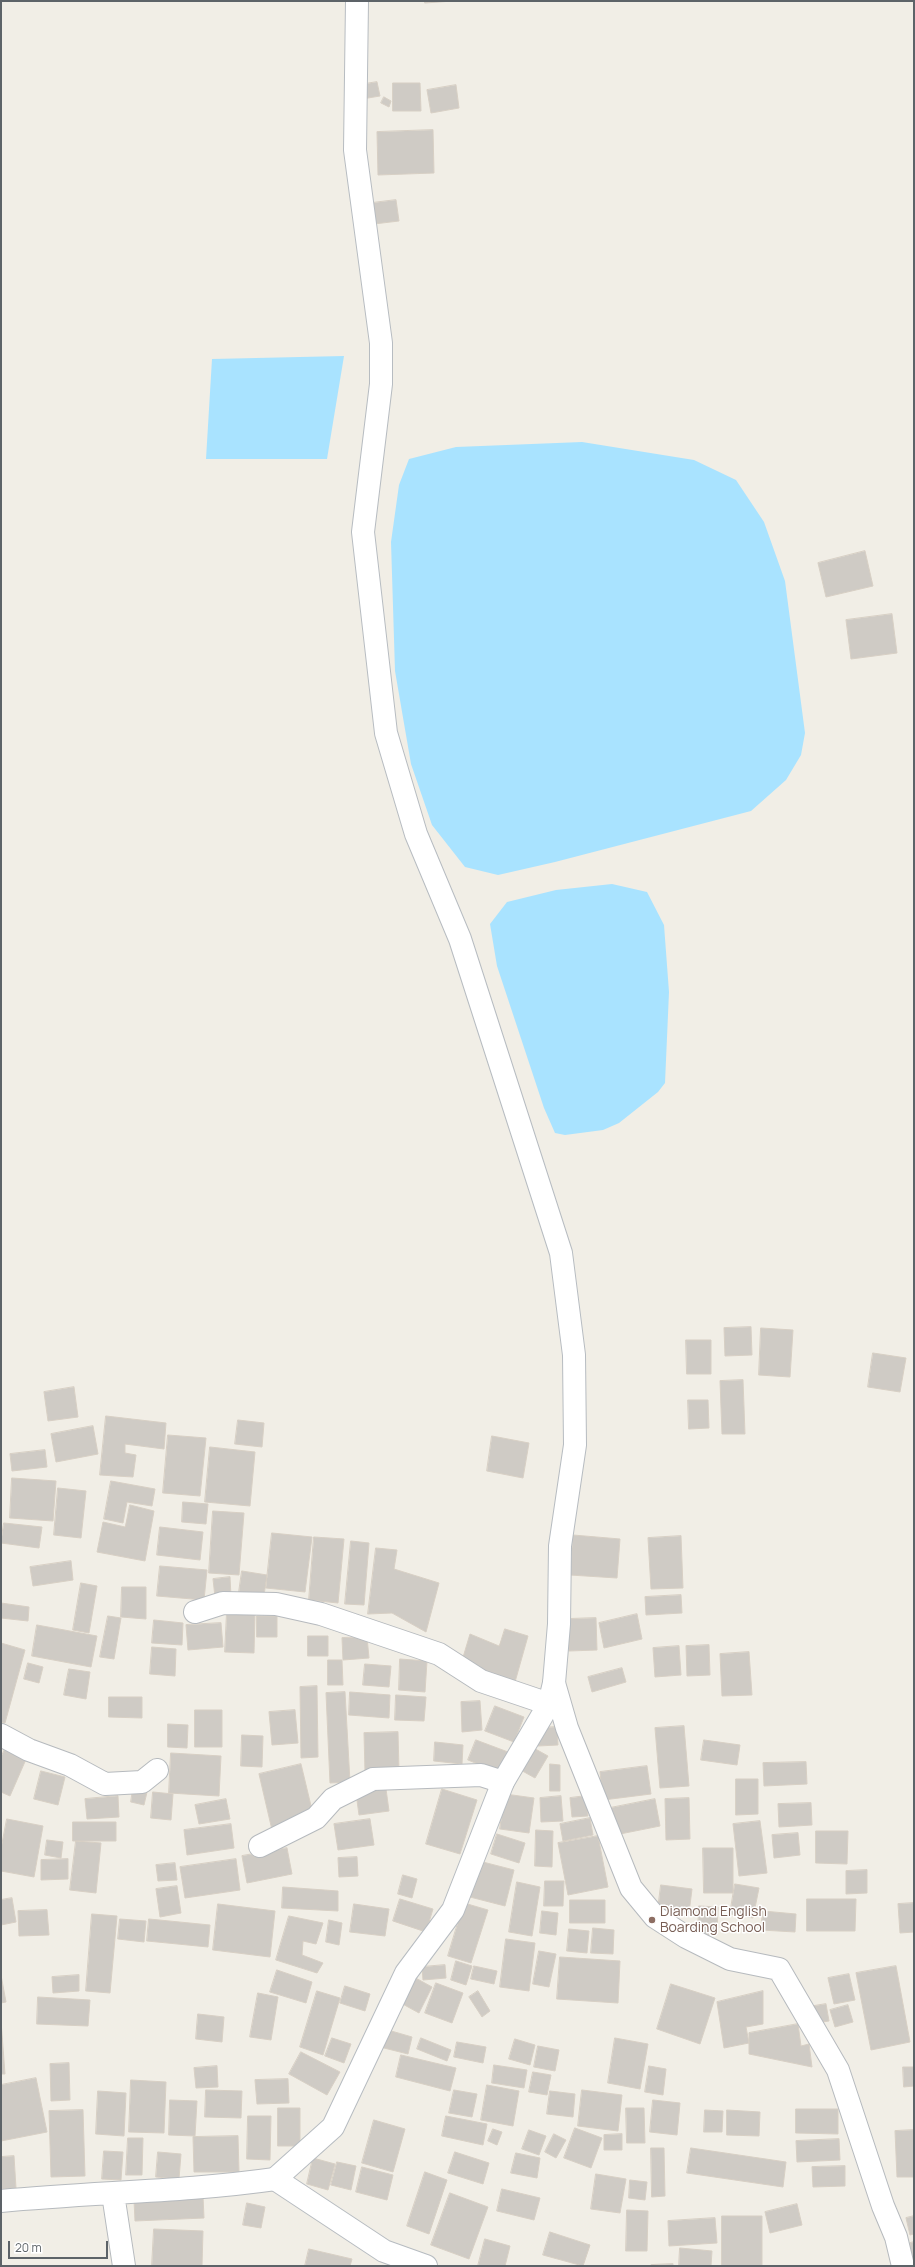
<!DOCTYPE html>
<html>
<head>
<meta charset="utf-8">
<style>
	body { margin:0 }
	#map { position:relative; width:915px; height:2267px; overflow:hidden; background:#f1eee6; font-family:Manrope,sans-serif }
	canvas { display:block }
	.frame { position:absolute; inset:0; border:2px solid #5d6368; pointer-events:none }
	.scale { position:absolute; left:8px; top:2241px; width:100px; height:18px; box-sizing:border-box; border:2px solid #5d6368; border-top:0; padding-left:5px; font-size:12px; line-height:14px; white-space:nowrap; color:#5d6368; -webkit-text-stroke:3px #fff; paint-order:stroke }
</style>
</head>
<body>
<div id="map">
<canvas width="915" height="2267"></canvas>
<div class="frame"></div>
<div class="scale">20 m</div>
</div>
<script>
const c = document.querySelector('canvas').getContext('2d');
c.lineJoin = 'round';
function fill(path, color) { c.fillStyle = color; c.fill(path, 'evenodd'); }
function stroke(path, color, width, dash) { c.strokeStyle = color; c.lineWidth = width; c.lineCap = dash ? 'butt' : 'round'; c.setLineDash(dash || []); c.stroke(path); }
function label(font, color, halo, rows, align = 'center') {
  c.font = font + ' Manrope,sans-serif'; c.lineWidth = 3; c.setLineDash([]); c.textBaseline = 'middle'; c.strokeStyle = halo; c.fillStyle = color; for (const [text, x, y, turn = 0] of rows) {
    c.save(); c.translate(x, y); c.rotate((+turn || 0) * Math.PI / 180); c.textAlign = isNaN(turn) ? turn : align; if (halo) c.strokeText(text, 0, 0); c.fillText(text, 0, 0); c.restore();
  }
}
const water = new Path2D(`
	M344,356L327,459H206L212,359Z
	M582,442L694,460L736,480L764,522L785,581L805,733L801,755L786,780L751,811L555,862L498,875L465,867L432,825L411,764L395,671L391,542L399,485L409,459L456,447Z
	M612,884L647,892L664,925L669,992L665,1083L658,1092L619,1123L603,1130L565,1135L555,1133L544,1108L497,966L490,924L507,902L556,890Z`);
const building = new Path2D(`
	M425,1H453L425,3Z
	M377,82L380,96L362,99L359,85Z
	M393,83H420L421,111H393Z
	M456,85L459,108L431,113L427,90Z
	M384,97L391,101L389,107L381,103Z
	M433,130L434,173L378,175L377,132Z
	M396,200L399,221L374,224L372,203Z
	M865,551L873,586L826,597L818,563Z
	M892,614L897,653L851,659L846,620Z
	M751,1327L752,1355L725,1356L724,1328Z
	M761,1328L793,1330L790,1377L759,1375Z
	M686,1340H711V1374H687Z
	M873,1353L906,1358L900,1392L868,1387Z
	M743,1380L745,1434H722L720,1381Z
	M74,1387L78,1417L48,1421L44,1392Z
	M688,1400H708L709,1428L689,1429Z
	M106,1416L166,1423L164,1449L125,1444V1453L136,1455L133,1477L100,1475Z
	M238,1420L264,1423L262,1447L235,1444Z
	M93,1426L98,1454L56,1462L51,1434Z
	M168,1435L206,1438L200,1496L163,1493Z
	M492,1436L529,1443L523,1478L487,1471Z
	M210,1447L255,1452L250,1506L205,1502Z
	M45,1450L47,1467L12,1471L10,1454Z
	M12,1478L56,1481L53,1521L10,1518Z
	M111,1481L155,1489L152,1506L127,1502L123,1523L104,1519Z
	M58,1488L86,1491L81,1538L54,1535Z
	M183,1502L208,1504L206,1524L182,1522Z
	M130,1505L154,1511L145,1561L97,1552L103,1522L125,1527Z
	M213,1511L244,1513L239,1575L209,1573Z
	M4,1523L42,1527L39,1548L1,1543Z
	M160,1527L203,1532L200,1560L157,1555Z
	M272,1533L312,1537L305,1592L266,1588Z
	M573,1535L620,1539L617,1578L570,1575Z
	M681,1536L683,1588L651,1589L648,1538Z
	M314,1537L344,1539L338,1603L309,1600Z
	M351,1541L369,1543L364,1605L345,1604Z
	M376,1548L397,1550L394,1569L439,1583L426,1632L392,1613L368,1614Z
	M71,1561L73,1580L33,1586L30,1567Z
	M160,1566L207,1570L204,1600L157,1596Z
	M242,1571L267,1575L263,1602L238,1599Z
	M230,1577L231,1596L215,1597L213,1579Z
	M81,1583L97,1586L89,1633L73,1630Z
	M122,1587H146V1619L121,1617Z
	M681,1595L682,1613L646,1615L645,1597Z
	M1,1603L29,1607L28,1621L1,1618Z
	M227,1612L255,1613L254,1653L225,1652Z
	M637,1614L642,1639L604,1648L599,1623Z
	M108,1616L121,1618L114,1659L100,1657Z
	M257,1616H277V1637H257Z
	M596,1618L597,1650L569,1651L568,1619Z
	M154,1620L183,1623L182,1645L152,1643Z
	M221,1623L223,1647L188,1650L186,1625Z
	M37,1625L97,1636L91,1667L32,1656Z
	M505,1629L528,1636L515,1682L461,1664L470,1634L499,1646Z
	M308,1636H328V1656H308Z
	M367,1637L369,1658L343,1660L342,1638Z
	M1,1643L25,1650L5,1723L1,1722Z
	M709,1645L710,1675L687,1676L686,1646Z
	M679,1646L681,1675L655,1677L653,1648Z
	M152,1647L176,1649L175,1676L150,1674Z
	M749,1652L752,1695L722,1696L720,1654Z
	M400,1659L427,1661L425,1692L399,1690Z
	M328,1660H342L343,1685H328Z
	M28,1663L43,1667L39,1683L24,1679Z
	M365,1664L391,1666L389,1687L363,1685Z
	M622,1668L626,1682L592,1692L588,1677Z
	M69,1669L90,1672L86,1699L64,1695Z
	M317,1686L318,1757L301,1758L300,1687Z
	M345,1692L350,1782L330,1783L326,1693Z
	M350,1692L390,1695L389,1718L349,1715Z
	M396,1695L426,1697L424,1721L395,1720Z
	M109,1697H142V1718L109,1717Z
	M480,1701L482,1730L462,1732L461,1702Z
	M495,1706L524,1717L514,1742L485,1731Z
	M195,1710H222V1747H195Z
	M295,1710L298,1743L272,1745L269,1712Z
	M168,1724L188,1725L187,1748L168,1747Z
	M684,1726L689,1786L660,1788L655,1728Z
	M557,1727L558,1745L538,1746L537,1728Z
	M398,1732L399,1771L365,1772L364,1733Z
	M242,1735L263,1736L262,1767L241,1766Z
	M476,1740L508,1752L500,1773L468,1760Z
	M704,1740L740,1745L737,1765L701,1760Z
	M435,1742L463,1745L462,1764L434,1761Z
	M530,1746L548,1756L535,1778L517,1768Z
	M6,1747L27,1757L10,1796L1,1792V1757Z
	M171,1753L221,1756L219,1796L169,1793Z
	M806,1762L807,1784L764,1786L763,1763Z
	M301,1764L312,1810L272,1830L259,1774Z
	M550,1764L560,1765V1791H550Z
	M647,1766L651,1794L603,1800L600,1772Z
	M41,1771L65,1777L58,1805L34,1799Z
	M736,1779H758V1814L736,1815Z
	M133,1789L147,1792L144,1805L131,1802Z
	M386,1789L389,1811L359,1815L356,1793Z
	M442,1789L477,1800L460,1854L426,1844Z
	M153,1792L173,1794L171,1820L151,1818Z
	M505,1794L534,1798L529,1833L500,1829Z
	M118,1796L119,1817L87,1819L85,1799Z
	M561,1796L563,1821L541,1822L540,1798Z
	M586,1796L588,1816L572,1817L570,1798Z
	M689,1798L690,1839L666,1840L665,1799Z
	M226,1799L230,1819L199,1824L195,1805Z
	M655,1799L660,1826L615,1835L610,1808Z
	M811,1803L812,1825L779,1827L778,1804Z
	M590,1818L593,1835L563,1841L560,1824Z
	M7,1819L43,1826L34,1877L1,1871V1849Z
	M370,1819L374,1845L338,1850L334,1824Z
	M760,1821L767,1873L739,1876L733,1824Z
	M73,1822H116V1841H73Z
	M231,1824L234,1848L187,1855L184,1830Z
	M536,1830L553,1831L552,1867L535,1866Z
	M816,1831H848L847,1864L816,1863Z
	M798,1833L800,1855L774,1858L772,1835Z
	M497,1834L525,1843L519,1863L491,1854Z
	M598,1836L608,1887L568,1895L558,1843Z
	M47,1840L63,1842L61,1858L45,1855Z
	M76,1841L101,1843L96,1893L70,1890Z
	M287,1848L292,1874L247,1883L242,1856Z
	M703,1848H733V1893H704Z
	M357,1857L358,1876L339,1877L338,1858Z
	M68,1859V1879L41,1880V1860Z
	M236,1859L240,1890L185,1898L180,1867Z
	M479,1861L514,1870L505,1906L470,1897Z
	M175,1863L177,1880L158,1881L156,1865Z
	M867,1870V1893L846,1894V1871Z
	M403,1875L417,1879L412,1898L398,1894Z
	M545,1881H564L563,1906H544Z
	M517,1882L540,1887L532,1936L509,1932Z
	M735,1884L759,1888L753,1918L730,1914Z
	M661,1885L692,1889L689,1913L658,1909Z
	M177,1886L181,1913L160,1917L156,1889Z
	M283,1887L338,1891V1911L282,1908Z
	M12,1898L16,1922L1,1925V1900Z
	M400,1899L433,1909L426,1932L393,1921Z
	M807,1899H856L855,1931H807Z
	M570,1900H605V1923H570Z
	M464,1903L488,1910L471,1963L448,1956Z
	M914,1903V1932L900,1933L898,1904Z
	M218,1904L275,1911L270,1957L213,1950Z
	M354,1904L389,1909L385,1936L350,1932Z
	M699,1906L718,1907L717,1935L698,1934Z
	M47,1910L49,1935L19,1936L18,1911Z
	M542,1911L558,1913L556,1935L540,1933Z
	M763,1911L796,1914L795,1932L761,1930Z
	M92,1914L117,1916L110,1993L86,1991Z
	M289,1916L323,1923L316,1944L303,1941L302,1955L323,1963L317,1973L276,1960Z
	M120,1919L146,1921L144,1942L118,1939Z
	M149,1919L210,1925L208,1947L147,1941Z
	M329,1920L342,1923L339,1945L326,1942Z
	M593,1928L614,1930L613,1954L591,1953Z
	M569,1929L589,1931L587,1953L567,1951Z
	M506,1939L535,1943L529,1991L500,1987Z
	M539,1951L556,1954L549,1987L533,1984Z
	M560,1957L620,1961L618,2003L557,1999Z
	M456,1961L472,1966L466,1985L451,1980Z
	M445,1965L446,1978L423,1980L422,1967Z
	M474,1966L497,1971L494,1984L471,1979Z
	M896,1966L910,2042L871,2050L856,1973Z
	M277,1970L312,1982L306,2003L270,1992Z
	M849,1974L855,2000L834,2004L828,1978Z
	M1,1975L6,2002L1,2003Z
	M79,1975V1991L53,1993L52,1977Z
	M412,1976L432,1987L419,2013L399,2002Z
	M436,1983L463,1993L452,2023L425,2013Z
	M671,1984L715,1998L700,2044L657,2029Z
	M345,1986L370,1994L365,2011L340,2003Z
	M317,1991L340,1998L323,2055L300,2047Z
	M478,1991L490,2011L482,2017L469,1997Z
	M763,1991V2024L746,2027L749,2043L724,2048L717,2002Z
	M258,1993L278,1997L271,2040L250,2037Z
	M38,1997L90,2000L88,2026L37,2024Z
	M826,2004L829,2021L816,2023L814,2006Z
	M848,2005L853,2022L835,2027L830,2010Z
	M198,2014L224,2017L222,2042L196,2039Z
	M1,2021L5,2074H1Z
	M798,2024L801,2046L809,2044L812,2067L749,2054V2033Z
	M381,2028L412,2037L408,2054L376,2046Z
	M332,2038L351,2044L344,2063L325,2056Z
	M421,2038L451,2050L447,2061L417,2049Z
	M615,2038L648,2044L640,2089L608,2083Z
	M515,2039L535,2045L530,2065L509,2059Z
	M457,2042L486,2047L483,2063L454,2057Z
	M538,2046L559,2050L555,2071L534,2067Z
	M301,2052L340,2072L327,2095L289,2074Z
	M401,2055L456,2068L450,2091L396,2077Z
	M69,2063L70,2100L51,2101L50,2064Z
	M494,2065L527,2070L524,2088L492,2083Z
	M217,2066L218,2087L196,2088L194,2068Z
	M649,2066L666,2069L663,2095L645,2092Z
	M903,2067H914V2086L904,2087Z
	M533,2072L551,2075L547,2095L529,2092Z
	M36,2078L47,2132L1,2141V2085Z
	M288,2079L289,2103L257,2104L255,2080Z
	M131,2080L166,2082L164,2133L129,2132Z
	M487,2085L519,2091L513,2126L481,2120Z
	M206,2090L242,2091L241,2118L205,2117Z
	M454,2090L477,2094L472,2117L449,2113Z
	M582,2090L622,2095L618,2131L578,2126Z
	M98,2091L126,2093L124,2136L96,2134Z
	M550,2091L575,2094L573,2117L547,2114Z
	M170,2100L197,2101L195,2136L169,2135Z
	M653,2100L680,2103L677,2135L650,2132Z
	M278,2108H300V2146H278Z
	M626,2108H644L645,2143H627Z
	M796,2109H838V2134L796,2133Z
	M83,2110L85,2176L51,2177L49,2111Z
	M705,2110L723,2111L722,2132H704Z
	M727,2110L760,2112L759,2136L727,2135Z
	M248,2116H271L270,2160L247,2159Z
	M446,2116L487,2124L483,2145L442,2136Z
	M374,2120L405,2129L393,2172L362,2163Z
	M575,2128L602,2138L591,2168L564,2158Z
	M493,2129L502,2132L497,2145L488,2141Z
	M529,2130L546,2136L539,2155L522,2149Z
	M914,2130V2177H897L895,2131Z
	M554,2134L566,2140L556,2158L545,2152Z
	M622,2134V2150H604V2135Z
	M238,2136L239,2172H194L193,2137Z
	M128,2138H143L142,2175H126Z
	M839,2139L840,2160L797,2162L796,2141Z
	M651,2148H664L665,2196L652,2197Z
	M691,2148L786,2162L783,2187L687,2173Z
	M104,2151L123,2152L121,2180L102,2179Z
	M158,2152L181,2154L179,2179L156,2177Z
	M455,2152L489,2163L483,2184L448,2173Z
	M516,2153L540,2158L537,2178L511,2173Z
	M14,2156L16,2188L1,2189V2157Z
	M313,2158L335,2164L328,2190L307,2184Z
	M337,2162L356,2166L351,2190L331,2185Z
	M845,2166V2186L813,2187L812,2167Z
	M362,2167L393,2175L387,2200L356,2192Z
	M425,2172L447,2180L429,2234L407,2226Z
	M596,2174L626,2179L620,2213L591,2209Z
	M630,2180L647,2182L645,2200L629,2198Z
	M502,2189L540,2198L534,2220L497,2211Z
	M450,2193L488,2207L469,2259L431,2245Z
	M203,2196L204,2218L135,2221L134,2200Z
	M247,2203L265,2207L261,2228L243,2225Z
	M797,2204L802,2225L770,2233L765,2212Z
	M627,2210L648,2211L647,2251H626Z
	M722,2216H762V2266H722Z
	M914,2216V2234L910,2235L906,2218Z
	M715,2218L717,2243L669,2246L668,2221Z
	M154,2229L203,2231L202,2266H152Z
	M550,2232L590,2245L583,2266L543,2255Z
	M485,2239L510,2246L505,2266H478Z
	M914,2242V2262H913L910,2243Z
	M680,2248L712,2251L711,2266H679Z
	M309,2249L352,2259L350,2266H305Z
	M673,2264V2266H651V2265Z`);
const street = new Path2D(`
	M195,1612L223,1603L276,1604L321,1614L439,1654L481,1681L549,1704
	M554,1683L567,1728L631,1888L655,1917L686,1937L730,1959L779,1969L838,2070L883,2206L896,2237L903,2266
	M1,1735L29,1750L70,1765L105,1784L142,1782L157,1770
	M260,1846L316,1818L333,1799L373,1779L481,1775L503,1782
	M113,2194L124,2266
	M1,2201C93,2192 184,2192 275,2179`);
const secondary = new Path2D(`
	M357,1L355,150L381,343V384L363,532L386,733L416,834L460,939L561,1253L574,1355L575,1445L560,1546L559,1624L554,1683L549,1704L503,1782L453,1910L406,1973L333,2127L275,2179L384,2251L426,2266`);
const markers = [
	[652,1920,4,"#8d6e63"]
];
const educationNames = [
	["Diamond English",660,1912],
	["Boarding School",660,1928]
];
fill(water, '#a9e3ff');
fill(building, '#cfcbc5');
stroke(building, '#d7cfc4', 1);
stroke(street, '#b6babe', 24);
stroke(secondary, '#b7bcc1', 24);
stroke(street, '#fff', 22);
stroke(secondary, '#fff', 22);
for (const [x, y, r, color] of markers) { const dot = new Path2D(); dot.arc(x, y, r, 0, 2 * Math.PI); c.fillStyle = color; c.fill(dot); stroke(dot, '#fff', 1.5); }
label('14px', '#785e54', '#fff', educationNames, 'left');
</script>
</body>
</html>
